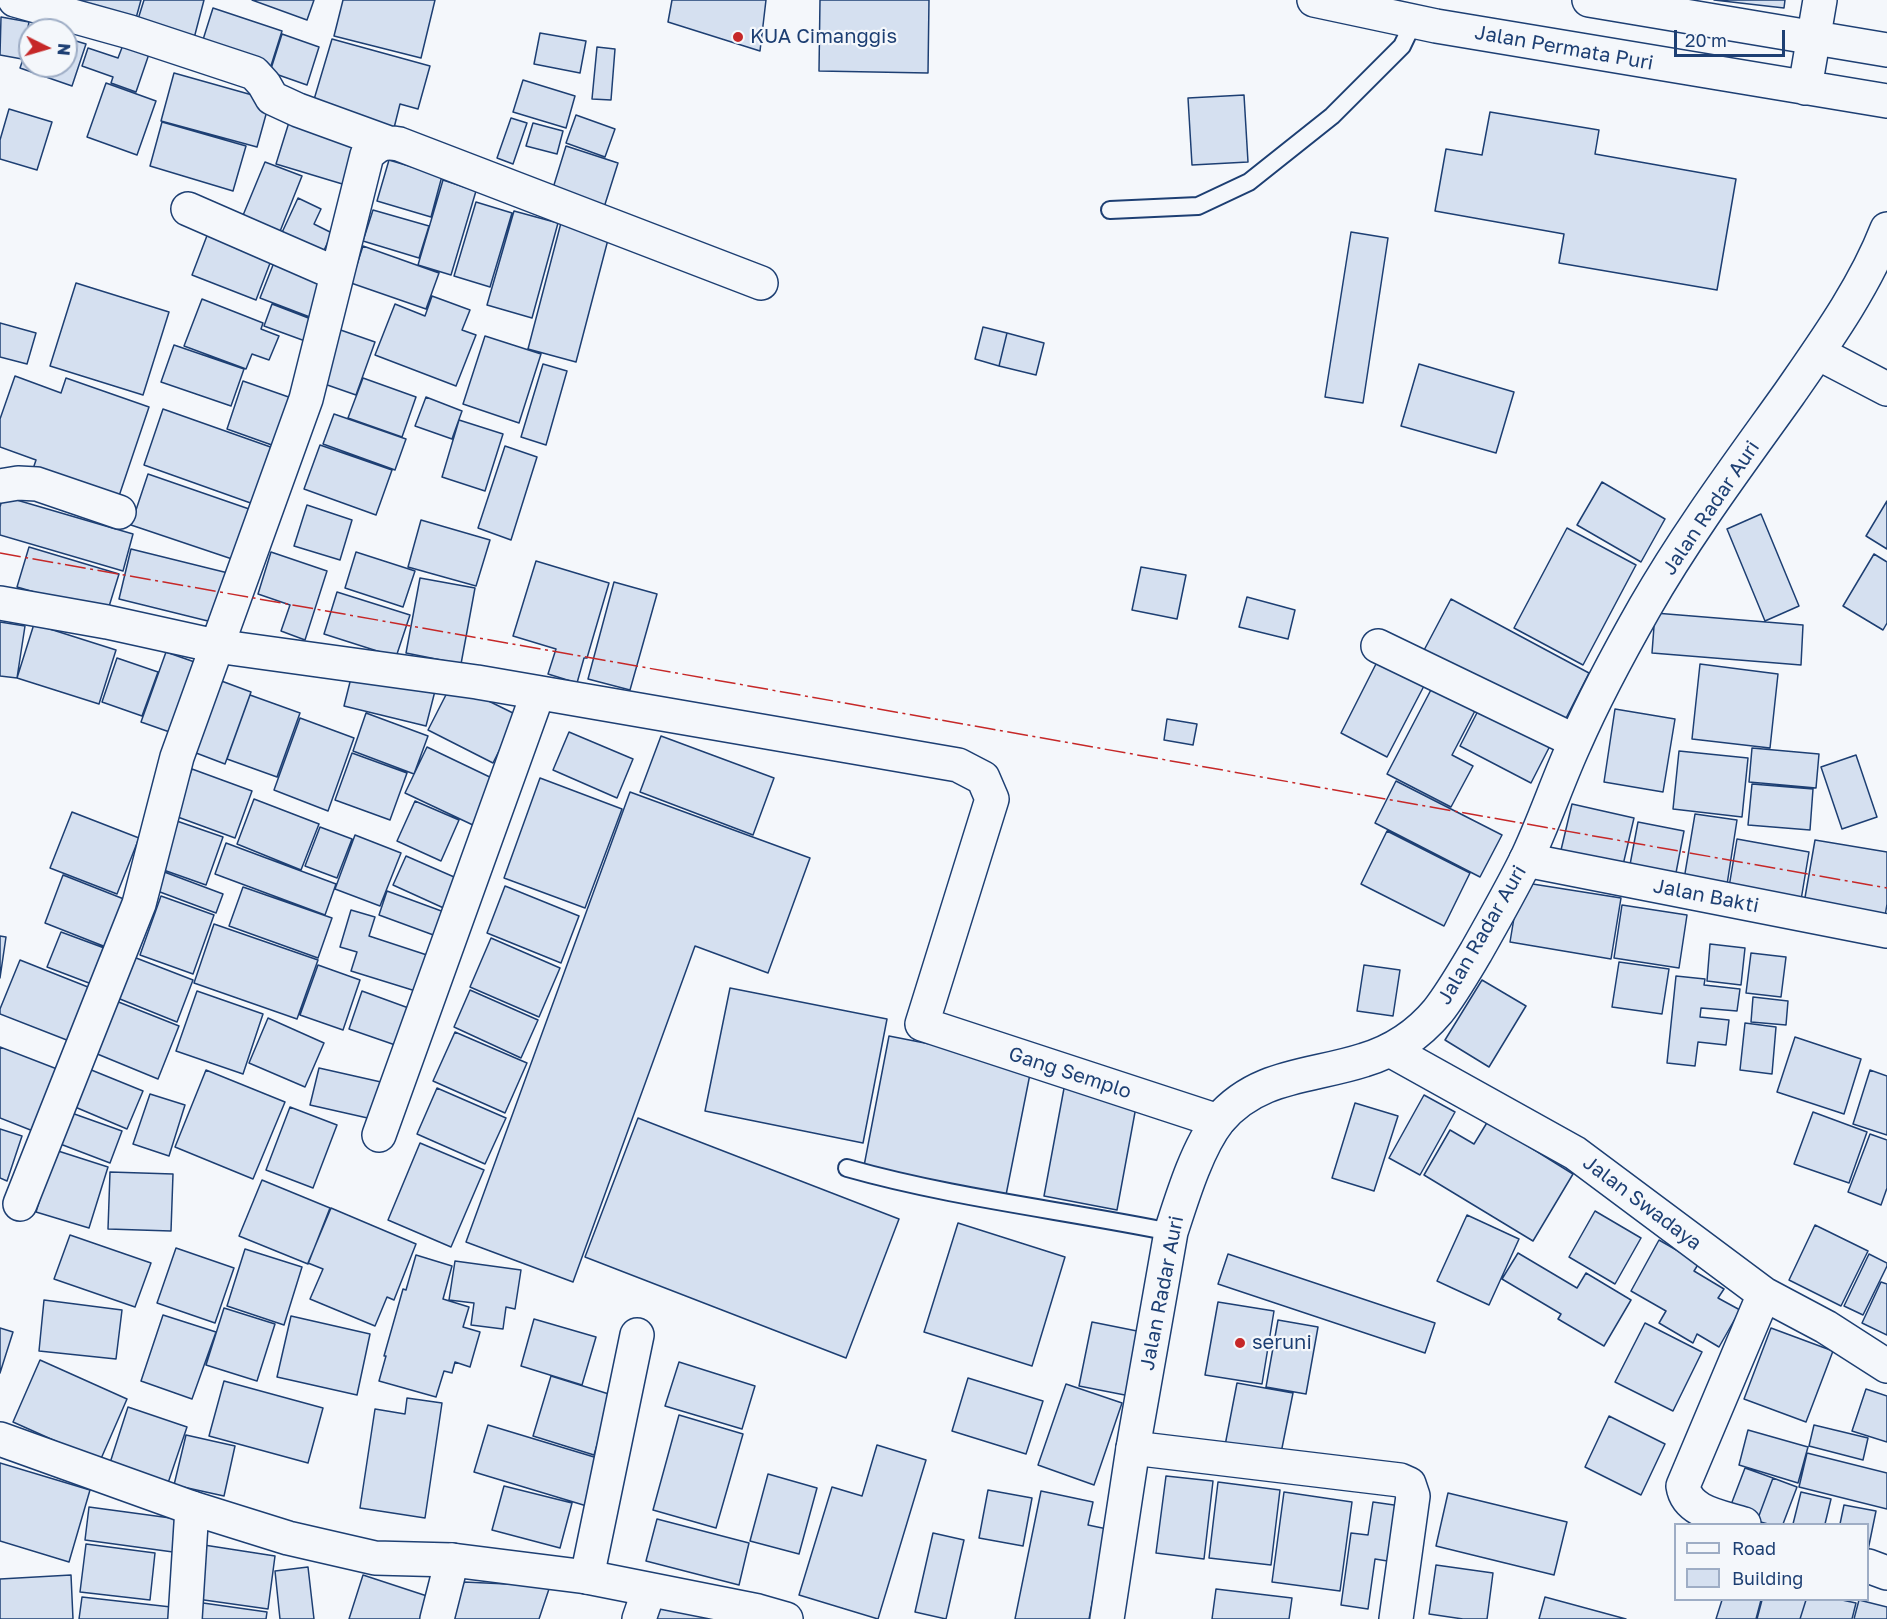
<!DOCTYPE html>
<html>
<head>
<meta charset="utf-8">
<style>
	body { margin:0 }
	#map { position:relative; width:1887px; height:1619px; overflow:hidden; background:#f4f7fb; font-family:"Golos Text",sans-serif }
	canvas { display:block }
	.legend { position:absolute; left:1674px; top:1523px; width:195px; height:78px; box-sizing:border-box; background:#f4f7fb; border:2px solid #9eadc5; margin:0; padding:8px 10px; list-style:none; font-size:18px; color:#1d3f73 }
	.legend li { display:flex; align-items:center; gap:12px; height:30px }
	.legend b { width:30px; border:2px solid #9eadc5 }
	.north { position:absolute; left:18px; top:18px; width:60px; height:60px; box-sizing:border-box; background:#f4f7fb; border:2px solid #9eadc5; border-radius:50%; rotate:95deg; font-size:16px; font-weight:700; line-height:24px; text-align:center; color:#1d3f73 }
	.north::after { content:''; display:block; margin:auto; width:21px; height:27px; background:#c62828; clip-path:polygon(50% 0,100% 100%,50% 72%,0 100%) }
	.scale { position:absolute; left:1674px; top:30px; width:111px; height:27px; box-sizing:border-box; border:3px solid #1d3f73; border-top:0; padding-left:8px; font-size:18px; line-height:21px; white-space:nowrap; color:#1d3f73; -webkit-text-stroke:4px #f4f7fb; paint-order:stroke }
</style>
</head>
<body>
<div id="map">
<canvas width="1887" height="1619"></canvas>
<ul class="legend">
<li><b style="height:8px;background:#f4f7fb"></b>Road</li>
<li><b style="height:16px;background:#d5e0f0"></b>Building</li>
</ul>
<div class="north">N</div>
<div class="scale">20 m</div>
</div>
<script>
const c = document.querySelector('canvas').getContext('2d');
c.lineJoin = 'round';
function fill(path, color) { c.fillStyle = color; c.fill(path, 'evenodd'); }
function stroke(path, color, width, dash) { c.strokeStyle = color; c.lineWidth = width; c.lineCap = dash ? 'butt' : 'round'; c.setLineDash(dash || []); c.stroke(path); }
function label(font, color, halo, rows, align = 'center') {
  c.font = font + ' "Golos Text",sans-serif'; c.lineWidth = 4.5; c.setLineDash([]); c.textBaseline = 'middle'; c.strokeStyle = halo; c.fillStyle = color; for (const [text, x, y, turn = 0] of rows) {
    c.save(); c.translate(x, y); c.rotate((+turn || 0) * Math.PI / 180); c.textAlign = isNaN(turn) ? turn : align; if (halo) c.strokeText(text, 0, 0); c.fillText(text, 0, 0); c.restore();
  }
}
const building = new Path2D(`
	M65,0H141L133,29Z
	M144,0H204L192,46L135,29Z
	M252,0H314L307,20Z
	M343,0H435L421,58L334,36Z
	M672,0H766L760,51L668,22Z
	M820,0H929L928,73L819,71Z
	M1714,0H1785L1784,8Z
	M213,8L282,31L269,72L201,46Z
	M1,17L29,22L22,59L0,55Z
	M540,33L586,41L580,73L534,64Z
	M282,34L319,47L307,85L270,72Z
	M66,38L86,44L72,86L20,68L30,39V66H66Z
	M332,39L430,66L418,109L400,104L392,136L310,113Z
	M123,45L149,54L136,92L111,83L113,77L82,66L88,48L118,58Z
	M597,47L615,49L611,100L592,99Z
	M174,73L270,100L257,147L161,121Z
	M523,80L575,96L566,128L513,112Z
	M106,83L156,101L137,155L87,137Z
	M1244,95L1248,162L1192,165L1188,98Z
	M9,109L52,122L37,170L0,159V140Z
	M1490,112L1599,130L1595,154L1736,179L1717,290L1559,263L1564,234L1435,211L1446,149L1482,155Z
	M576,115L615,129L605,157L566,143Z
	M511,118L527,123L513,164L497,158Z
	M290,119L363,140L349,186L276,164Z
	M162,122L246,146L233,191L150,166Z
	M533,123L563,131L557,154L526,146Z
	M566,146L618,163L601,217L549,201Z
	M389,160L442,176L431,217L377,201Z
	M265,162L302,176L277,239L239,225Z
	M443,180L476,191L451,275L418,265Z
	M298,198L321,209L314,224L332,233L320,259L279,239Z
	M476,202L512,213L490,287L454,276Z
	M373,210L429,226L419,258L363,241Z
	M514,211L558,223L532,318L487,305Z
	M562,219L610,232L576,362L528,349Z
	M1351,232L1388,238L1363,403L1325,397Z
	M208,233L272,258L256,300L192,275Z
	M363,246L439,273L426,309L351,283Z
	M275,260L330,281L315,319L260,298Z
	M76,283L169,312L143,395L50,366Z
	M432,296L470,310L462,330L476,335L456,386L375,355L395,304L425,316Z
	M202,299L263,323L261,329L279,336L269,360L252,354L246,369L184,346Z
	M272,304L324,324L316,345L264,326Z
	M0,323L36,333L27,364L0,357Z
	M332,327L375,342L356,395L313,380Z
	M983,327L1007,333L999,366L975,359Z
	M1007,333L1044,343L1036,375L999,366Z
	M485,336L541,354L519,423L463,404Z
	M174,345L244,369L231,406L161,382Z
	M543,364L567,371L546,445L521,437Z
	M1419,364L1514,392L1496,453L1401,426Z
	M15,376L61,393L66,378L149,407L117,502L32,472L36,460L0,447V419Z
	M363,378L416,397L402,437L348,418Z
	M243,381L300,401L283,449L227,429Z
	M426,397L462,411L452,439L415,426Z
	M163,409L279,450L259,506L144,465Z
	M334,414L406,439L395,470L323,444Z
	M459,420L503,434L485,491L442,477Z
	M320,445L392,470L376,515L304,489Z
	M505,446L537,457L511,540L478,528Z
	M148,474L252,510L235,560L131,525Z
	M1602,482L1665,519L1641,562L1577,525Z
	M3,496L133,534L123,571L0,535V507Z
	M1887,501V549L1866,536Z
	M307,505L352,520L340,560L294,546Z
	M1761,514L1799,606L1765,621L1727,529Z
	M421,520L490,540L476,586L408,567Z
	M1567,528L1636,565L1583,665L1514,628Z
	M29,547L119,574L107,613L17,587Z
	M131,549L228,573L216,623L119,599Z
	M271,552L327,571L305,640L281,631L290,605L258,594Z
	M356,552L415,571L403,607L345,588Z
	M1874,554L1887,562V623L1883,630L1843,606Z
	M536,561L609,583L587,658H584L577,683L548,674L556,649L513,636Z
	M1141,567L1186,575L1177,619L1132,610Z
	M420,578L475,588L461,664L406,653Z
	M614,582L657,594L630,690L588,679Z
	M337,592L410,615L396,657L324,634Z
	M1247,597L1295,610L1288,639L1239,627Z
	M1451,599L1589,673L1561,728L1422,654Z
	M1655,613L1803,625L1801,665L1652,653Z
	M0,622L25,626L17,678L0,676Z
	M34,624L116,650L99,704L17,678Z
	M166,652L206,666L181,736L141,722Z
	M117,658L158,672L142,716L102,702Z
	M1378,660L1425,684L1387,757L1341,733Z
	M1700,664L1778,674L1770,748L1692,739Z
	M353,670L435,691L426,726L344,706Z
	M208,676L251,692L225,764L183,748Z
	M452,683L517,715L493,763L428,730Z
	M1434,684L1477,707L1452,755L1473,766L1451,807L1387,774Z
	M250,695L300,713L277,777L227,759Z
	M1483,701L1554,738L1531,783L1460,746Z
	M1615,709L1675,719L1663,792L1604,782Z
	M366,713L428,736L414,774L353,751Z
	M300,718L354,738L328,811L274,790Z
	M1167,719L1197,724L1193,745L1164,740Z
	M569,732L633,759L617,798L553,770Z
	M661,736L774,778L753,835L640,792Z
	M427,747L496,780L475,826L405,793Z
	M1752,748L1819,754L1816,788L1749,782Z
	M1679,751L1748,758L1742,817L1673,809Z
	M352,753L407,773L390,820L335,800Z
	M1856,755L1877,817L1842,829L1821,767Z
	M192,769L252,791L235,838L175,816Z
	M540,778L622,809L585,908L504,878Z
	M1396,781L1502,835L1480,877L1375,823Z
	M1752,784L1813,789L1810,830L1748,825Z
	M630,792L810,858L768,973L695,946L573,1282L466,1242Z
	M254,799L319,824L301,870L237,844Z
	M415,801L459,820L441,861L397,841Z
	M1572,804L1634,818L1623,865L1561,850Z
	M72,812L139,838L117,894L50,868Z
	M1695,814L1737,820L1726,891L1683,885Z
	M171,819L223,837L206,885L155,867Z
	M1638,822L1684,831L1675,878L1629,870Z
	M320,827L352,839L337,878L305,866Z
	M1387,831L1470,873L1444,926L1361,884Z
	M355,835L401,853L380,906L335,889Z
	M1737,839L1809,852L1800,906L1728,893Z
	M1815,840L1887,852V904L1884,923L1803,909Z
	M226,843L336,884L325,915L215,874Z
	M406,856L461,880L448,910L393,885Z
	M159,870L223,894L216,913L152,889Z
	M63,875L134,903L116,951L45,923Z
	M1520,882L1621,898L1611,959L1510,942Z
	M505,886L579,916L561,963L487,933Z
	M243,887L332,918L318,958L229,926Z
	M387,891L455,916L447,940L379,915Z
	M161,896L214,915L193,974L140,955Z
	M1622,905L1687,915L1679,968L1614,958Z
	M351,910L375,917L369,936L433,957L422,993L351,971L357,952L340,947Z
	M214,924L318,960L297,1019L194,983Z
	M61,932L115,952L102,988L47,967Z
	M0,936L6,937L0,978Z
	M491,938L560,968L539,1017L470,987Z
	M1710,944L1745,948L1741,985L1707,981Z
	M1751,953L1786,957L1781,997L1746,993Z
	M131,956L193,980L177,1022L115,997Z
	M20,960L98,991L77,1044L0,1014V1009Z
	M1619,962L1669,969L1662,1014L1612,1007Z
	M318,965L360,980L343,1030L300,1015Z
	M1364,965L1400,970L1393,1016L1357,1011Z
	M1676,976L1705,979L1704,985L1740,989L1737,1011L1701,1008L1700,1017L1729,1020L1726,1045L1698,1042L1695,1066L1667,1063Z
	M1482,980L1526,1006L1489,1067L1445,1040Z
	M730,988L887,1019L863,1143L705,1111Z
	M470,990L538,1020L521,1058L454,1027Z
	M197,991L263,1014L243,1074L176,1051Z
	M362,991L414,1010L401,1047L349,1029Z
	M1753,997L1788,1001L1786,1025L1751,1022Z
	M111,999L179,1026L158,1079L90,1051Z
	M268,1018L324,1043L305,1087L249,1063Z
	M1745,1023L1776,1027L1772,1074L1740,1070Z
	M455,1032L527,1063L505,1113L433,1081Z
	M889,1036L1032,1064L1006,1195L864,1166Z
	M1795,1037L1861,1059L1844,1114L1777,1092Z
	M0,1047L57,1069L33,1131L0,1118Z
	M84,1067L143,1091L127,1129L68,1104Z
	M319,1068L381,1082L372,1119L310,1105Z
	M206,1070L285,1102L253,1179L175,1147Z
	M1870,1070L1887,1076V1135L1853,1124Z
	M1065,1083L1138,1096L1117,1210L1044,1196Z
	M437,1088L506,1118L485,1164L417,1134Z
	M150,1094L185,1105L169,1156L133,1144Z
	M1424,1095L1455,1112L1420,1175L1389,1158Z
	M1355,1103L1398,1116L1374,1191L1332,1178Z
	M290,1107L337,1125L313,1188L266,1170Z
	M66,1111L122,1131L110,1163L55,1142Z
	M1813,1112L1867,1132L1849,1183L1794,1164Z
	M638,1118L899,1219L846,1358L585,1257Z
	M1488,1121L1573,1174L1533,1241L1424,1175L1450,1130L1474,1144Z
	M0,1129L22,1136L7,1181L0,1178Z
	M1870,1134L1887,1140V1188L1881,1205L1848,1192Z
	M420,1143L484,1170L451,1247L388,1220Z
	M55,1150L108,1167L89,1228L36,1212Z
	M110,1172L173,1174L171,1231L108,1229Z
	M262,1180L330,1208L308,1264L239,1236Z
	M331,1208L416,1244L394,1300L387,1297L375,1326L310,1299L323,1269L308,1263Z
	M1595,1211L1641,1238L1615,1284L1569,1257Z
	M1467,1215L1519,1239L1489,1305L1437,1281Z
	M958,1223L1065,1257L1032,1366L924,1332Z
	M1815,1225L1868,1251L1841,1306L1789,1280Z
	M70,1235L151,1263L135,1307L54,1279Z
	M1659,1240L1699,1263L1694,1271L1724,1289L1718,1298L1740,1310L1719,1347L1697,1334L1693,1343L1659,1323L1666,1311L1631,1291Z
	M176,1248L234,1268L215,1323L157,1303Z
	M245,1249L302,1267L284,1325L227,1306Z
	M1518,1253L1577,1288L1586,1273L1631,1300L1604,1346L1558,1319L1561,1314L1502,1279Z
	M1228,1254L1435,1323L1425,1353L1218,1284Z
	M1869,1254L1887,1263V1266L1863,1315L1844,1306Z
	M416,1255L452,1266L443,1299L469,1307L463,1327L480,1332L470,1367L455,1362L452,1373L444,1371L436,1397L379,1381L386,1356H384L403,1289L406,1290Z
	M455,1261L521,1270L515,1309L506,1307L503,1329L471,1325L474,1303L449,1300Z
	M1881,1282L1887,1284V1335L1862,1323Z
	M44,1300L122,1310L116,1359L39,1351Z
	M1218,1302L1274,1311L1262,1384L1205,1375Z
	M224,1308L275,1324L257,1381L206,1365Z
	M163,1315L216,1332L192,1399L141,1381Z
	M291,1316L370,1334L357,1395L277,1377Z
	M534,1319L596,1337L582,1385L521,1366Z
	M1278,1320L1318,1327L1306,1394L1266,1387Z
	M1092,1322L1152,1334L1140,1398L1079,1386Z
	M1645,1323L1702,1352L1673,1411L1615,1382Z
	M0,1328L13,1332L0,1373Z
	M1771,1328L1833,1351L1806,1422L1744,1399Z
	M40,1360L127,1399L100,1461L13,1422Z
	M679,1362L755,1386L742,1429L665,1406Z
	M551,1376L612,1395L594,1455L533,1436Z
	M968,1378L1043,1401L1026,1454L952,1431Z
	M224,1381L323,1408L308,1463L209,1436Z
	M1237,1383L1293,1393L1279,1463L1223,1456Z
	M1066,1384L1122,1403L1094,1485L1038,1465Z
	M1866,1389L1887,1396V1442L1852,1431Z
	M407,1398L442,1403L425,1518L360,1508L375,1409L405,1414Z
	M128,1407L187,1427L167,1486L109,1466Z
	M679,1415L743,1434L716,1528L653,1510Z
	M1609,1416L1665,1444L1641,1495L1585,1467Z
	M488,1425L604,1460L590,1507L474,1472Z
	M1814,1425L1868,1438L1863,1460L1809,1446Z
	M1748,1430L1808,1447L1798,1483L1739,1465Z
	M186,1435L235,1446L224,1496L174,1485Z
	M877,1445L926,1460L878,1619L799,1595L832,1487L862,1496Z
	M1807,1453L1887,1473V1509L1799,1487Z
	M0,1463L90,1490L69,1562L0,1541Z
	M1745,1468L1773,1478L1757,1521L1729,1510Z
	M768,1474L817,1488L799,1554L750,1541Z
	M1166,1476L1213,1481L1204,1559L1156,1553Z
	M1773,1478L1797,1487L1783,1524H1768L1757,1521Z
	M1218,1482L1280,1490L1271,1565L1209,1558Z
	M504,1486L572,1503L560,1548L492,1530Z
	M988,1490L1032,1498L1023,1546L979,1538Z
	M1041,1491L1093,1502L1088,1525L1107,1529L1089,1619H1015Z
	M1284,1492L1352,1502L1340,1591L1272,1582Z
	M1801,1492L1831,1499L1825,1524H1793Z
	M1448,1493L1567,1522L1554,1575L1436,1546Z
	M1373,1502L1408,1507L1400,1563L1375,1559L1368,1609L1341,1605L1351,1533L1368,1535Z
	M1844,1505L1876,1511L1868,1550V1524H1840Z
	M89,1507L178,1519L173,1552L85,1540Z
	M657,1519L749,1543L739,1585L646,1561Z
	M933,1533L964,1540L946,1619L915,1612Z
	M86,1544L155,1553L150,1600L80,1592Z
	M204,1545L275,1556L268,1609L197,1599Z
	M1436,1565L1493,1573L1487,1619H1463L1429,1614Z
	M308,1567L314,1619H280L275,1571Z
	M71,1575L73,1619H0V1579Z
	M363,1575L433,1598L426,1619H349Z
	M464,1582L550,1586L539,1619H450Z
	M1216,1589L1292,1598L1289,1619H1212Z
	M82,1597L171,1607L170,1619H79Z
	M1545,1597L1626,1619H1539Z
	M661,1600L715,1619H654Z
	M1722,1600H1761L1756,1619H1716Z
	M1762,1600H1806L1800,1619H1757Z
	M1806,1600H1842L1856,1603L1852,1619H1800Z
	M1859,1600L1887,1607V1619H1854Z
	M196,1602L267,1612L266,1619H194Z`);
const lane = new Path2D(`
	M1110,210L1198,206L1249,182L1332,116L1402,46L1414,21
	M847,1168C953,1198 1063,1210 1171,1232`);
const street = new Path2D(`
	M15,0L130,32L254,73L264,84L272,98L298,110L386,142
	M1314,0L1436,26L1887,101
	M1589,0L1887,50
	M1805,88L1820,0
	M188,209L337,274
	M1818,353L1887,389
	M0,486L18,483L37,484L119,512
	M0,603L107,622L216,646L477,682L958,765L983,778L992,799L922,1024L1218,1121
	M1378,646L1575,741
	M1526,860L1887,931
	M1390,1050L1575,1153L1764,1294L1826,1327L1887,1366
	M379,1135L538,693
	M20,1204L139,904L177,757L306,399L367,155C378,144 384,141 399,144L761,283
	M1133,1448L1400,1480L1409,1484L1413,1496L1396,1619
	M1744,1524C1723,1517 1687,1513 1683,1486L1764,1294
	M1868,1566L1887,1573
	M587,1577L637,1335
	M185,1619L192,1508
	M437,1619L452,1560
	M639,1619L649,1590`);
const secondary = new Path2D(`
	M0,1439L192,1508L288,1538L375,1558L452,1560L587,1577L758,1611L786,1619
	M1107,1619L1133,1448L1171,1232C1182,1198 1197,1148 1219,1120C1258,1074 1312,1077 1364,1060C1394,1051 1418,1035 1438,1011C1452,993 1464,972 1476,952C1493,922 1510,892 1525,862C1544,823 1557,782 1575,743C1595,697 1620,651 1645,607C1688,532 1739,464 1789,394C1825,342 1864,288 1887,229`);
const power = new Path2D(`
	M0,553L1887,888`);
const markers = [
	[738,37,6,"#c62828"],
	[1240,1343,6,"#c62828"]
];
const poiNames = [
	["KUA Cimanggis",750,37],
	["seruni",1252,1343]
];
const streetNames = [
	["Jalan Permata Puri",1564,48,10],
	["Jalan Radar Auri",1711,508,-56],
	["Jalan Bakti",1706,896,11],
	["Jalan Radar Auri",1482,935,-60],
	["Gang Semplo",1070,1073,18],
	["Jalan Swadaya",1642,1203,37],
	["Jalan Radar Auri",1162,1293,-79]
];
fill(building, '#d5e0f0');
stroke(building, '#1d3f73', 1.5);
stroke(lane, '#1d3f73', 20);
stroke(street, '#1d3f73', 36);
stroke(secondary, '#1d3f73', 36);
stroke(lane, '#f4f7fb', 16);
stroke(street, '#f4f7fb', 33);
stroke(secondary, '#f4f7fb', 33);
stroke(power, '#c62828', 1.5, [21, 4.5, 3, 4.5]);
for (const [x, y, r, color] of markers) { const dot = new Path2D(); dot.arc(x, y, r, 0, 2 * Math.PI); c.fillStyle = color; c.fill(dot); stroke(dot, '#f4f7fb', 2); }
label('20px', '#1d3f73', '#f4f7fb', poiNames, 'left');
label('20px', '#1d3f73', '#f4f7fb', streetNames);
</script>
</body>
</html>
